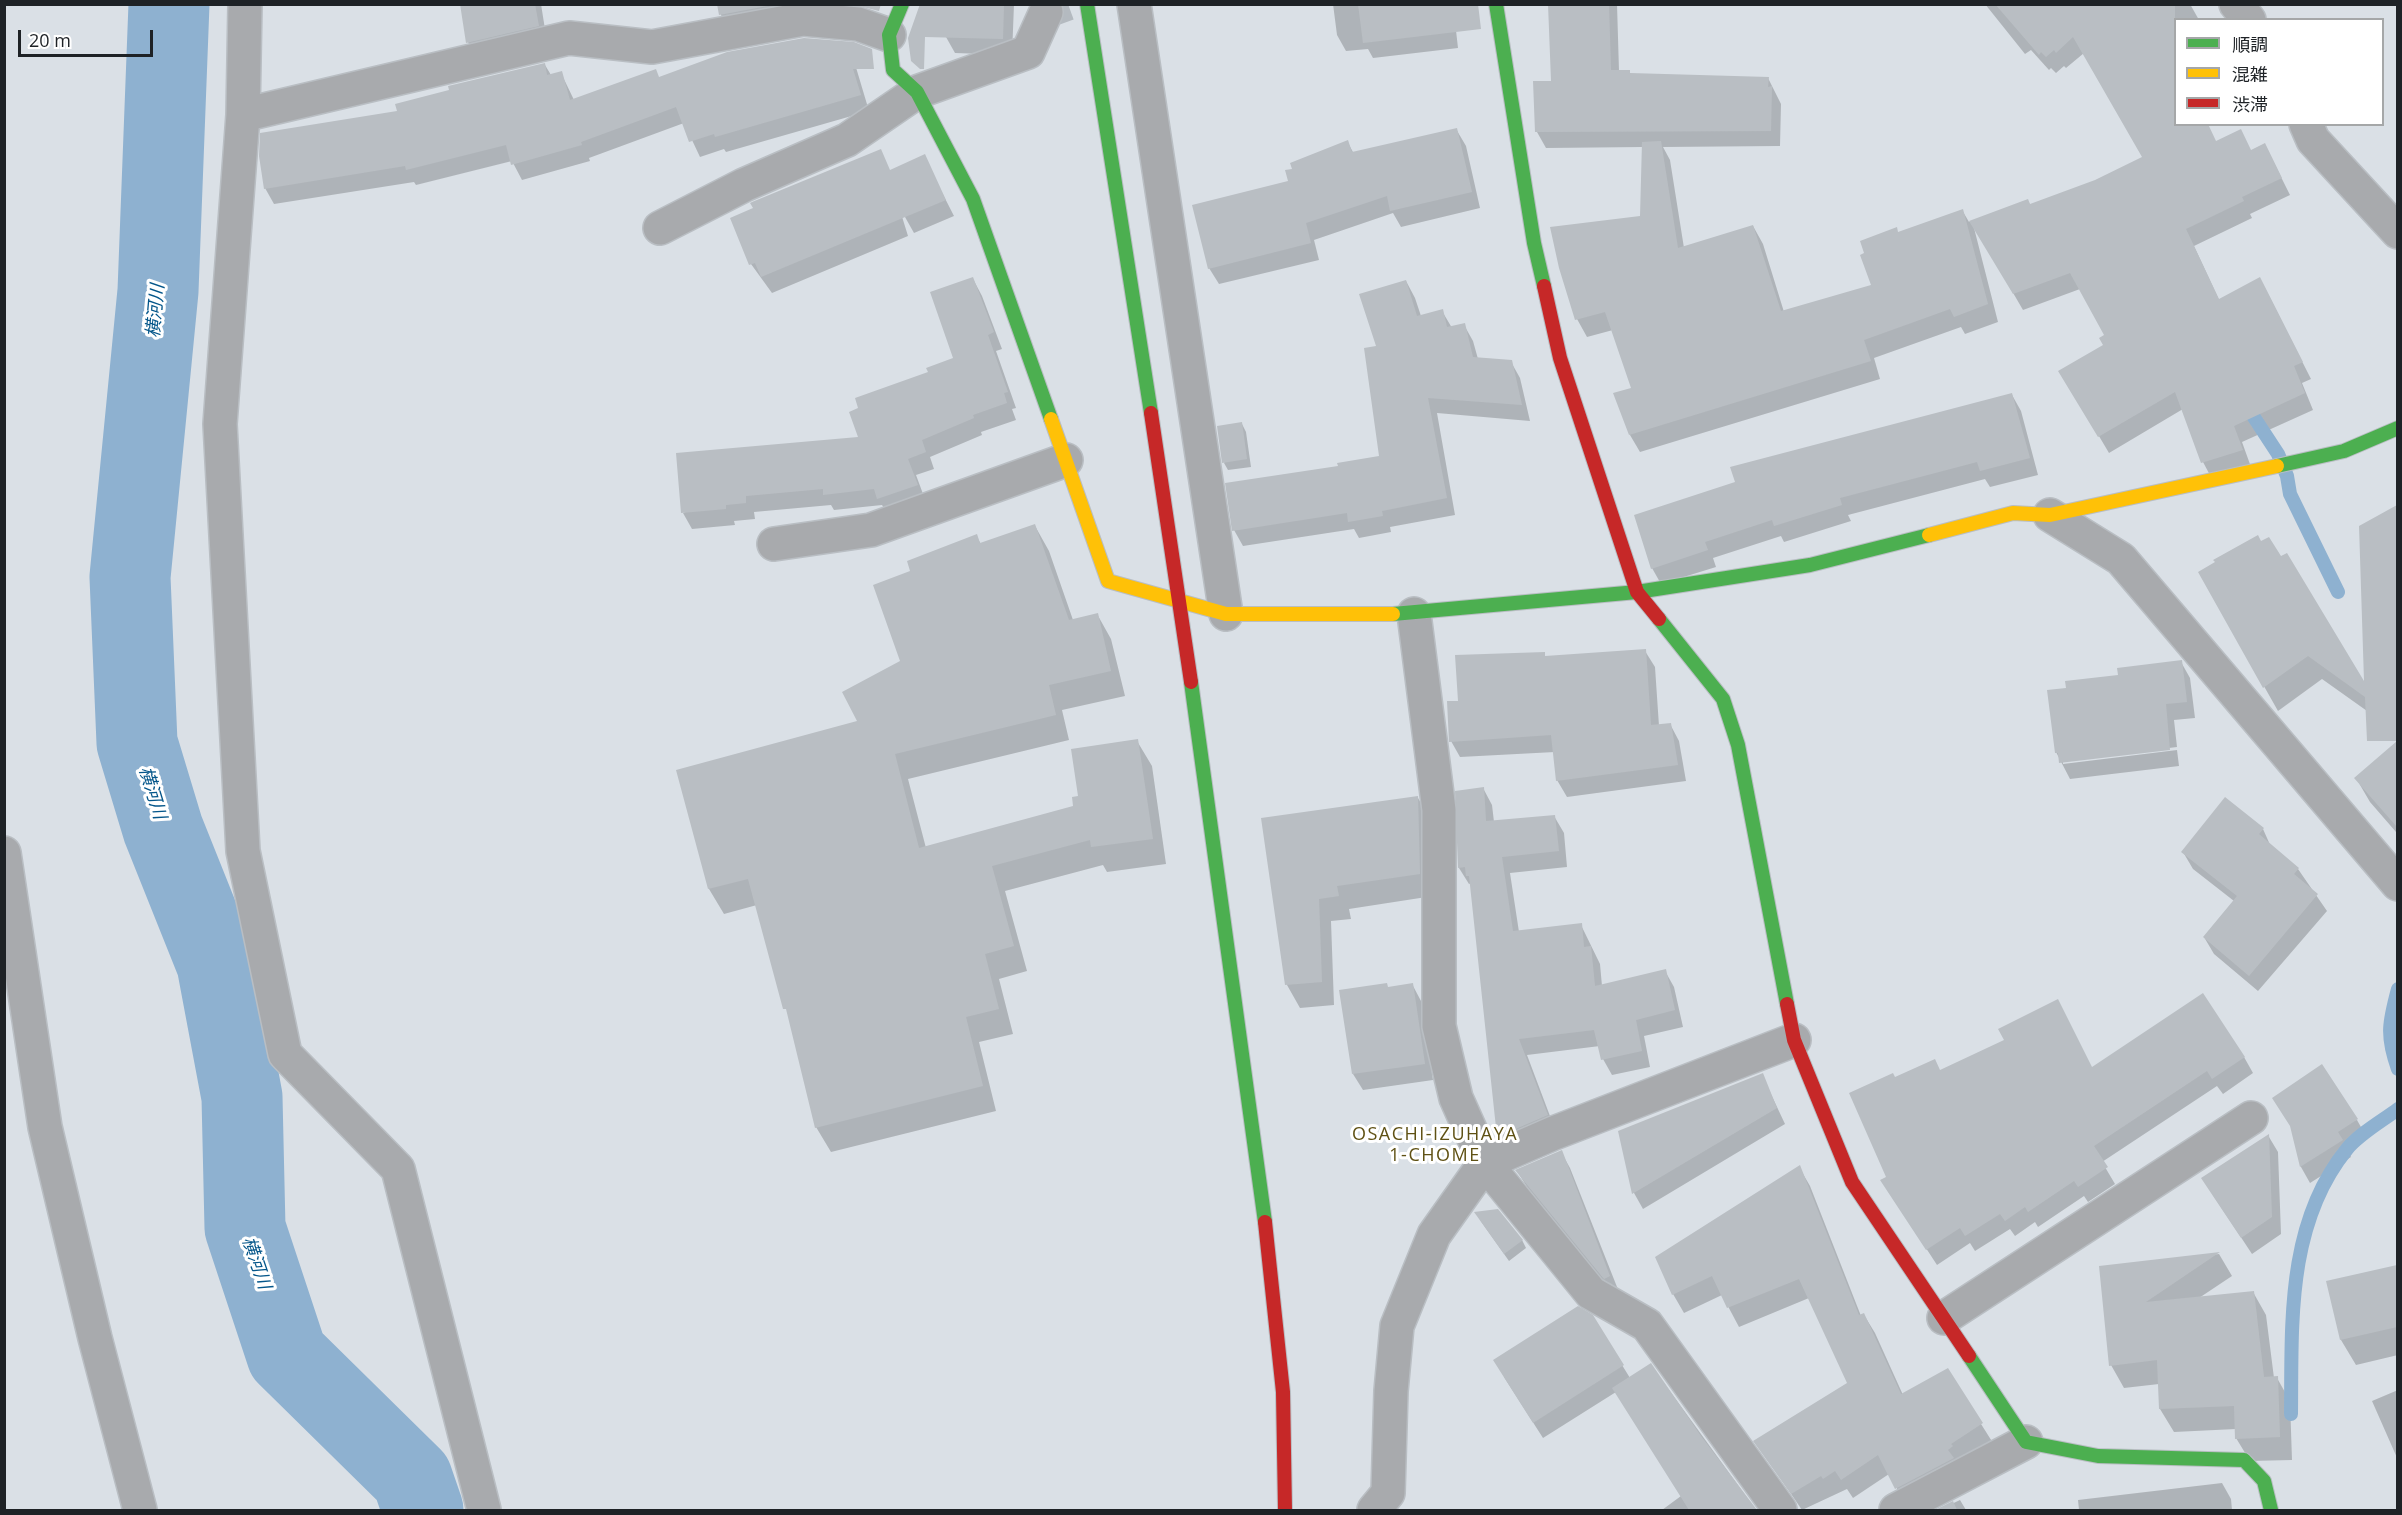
<!DOCTYPE html>
<html>
<head>
<meta charset="utf-8">
<style>
	body { margin:0 }
	#map { position:relative; width:2402px; height:1515px; overflow:hidden; background:#dae0e6; font-family:"Open Sans","Noto Sans JP",sans-serif }
	canvas { display:block }
	.frame { position:absolute; inset:0; border:6px solid #1e2226; pointer-events:none }
	.legend { position:absolute; left:2174px; top:18px; width:210px; height:108px; box-sizing:border-box; background:#fff; border:2px solid #a5a7a8; margin:0; padding:8px 10px; list-style:none; font-size:18px; color:#1e2226 }
	.legend li { display:flex; align-items:center; gap:12px; height:30px }
	.legend b { width:30px; border:2px solid #a5a7a8 }
	.scale { position:absolute; left:18px; top:30px; width:135px; height:27px; box-sizing:border-box; border:3px solid #1e2226; border-top:0; padding-left:8px; font-size:18px; line-height:21px; white-space:nowrap; color:#1e2226; -webkit-text-stroke:4px #fff; paint-order:stroke }
</style>
</head>
<body>
<div id="map">
<canvas width="2402" height="1515"></canvas>
<div class="frame"></div>
<ul class="legend">
<li><b style="height:8px;background:#4caf50"></b>順調</li>
<li><b style="height:8px;background:#ffc107"></b>混雑</li>
<li><b style="height:8px;background:#c62828"></b>渋滞</li>
</ul>
<div class="scale">20 m</div>
</div>
<script>
const c = document.querySelector('canvas').getContext('2d');
c.lineJoin = 'round';
function fill(path, color) { c.fillStyle = color; c.fill(path, 'evenodd'); }
function stroke(path, color, width, dash) { c.strokeStyle = color; c.lineWidth = width; c.lineCap = dash ? 'butt' : 'round'; c.setLineDash(dash || []); c.stroke(path); }
function label(font, color, halo, rows, align = 'center') {
  c.font = font + ' "Open Sans","Noto Sans JP",sans-serif'; c.lineWidth = 6; c.setLineDash([]); c.textBaseline = 'middle'; c.strokeStyle = halo; c.fillStyle = color; for (const [text, x, y, turn = 0] of rows) {
    c.save(); c.translate(x, y); c.rotate((+turn || 0) * Math.PI / 180); c.textAlign = isNaN(turn) ? turn : align; if (halo) c.strokeText(text, 0, 0); c.fillText(text, 0, 0); c.restore();
  }
}
const shadow = new Path2D(`
	M461,4H541L547,42L477,59L468,42Z
	M719,4H822L733,37L721,15Z
	M947,4H1014L1012,55L955,53L946,37Z
	M1333,4H1453L1458,48L1373,58L1368,49L1346,51L1337,35Z
	M1549,4H1617L1619,71H1629L1631,75L1768,78L1781,104L1780,146L1663,147L1670,160L1684,248L1753,226L1763,244L1784,312L1873,285L1898,233L1962,210L1969,222L2027,200L2031,206L2095,181L2144,157L2084,53L2066,68L2064,66L2056,73L2051,68L2049,70L2031,50L2025,54L1985,4H2190L2199,20H2176V124L2217,142L2252,151L2273,161L2290,195L2250,214L2252,218L2194,246L2219,300L2269,296L2311,379L2302,383L2313,410L2242,442L2251,467L2212,479L2203,462L2183,409L2109,453L2061,372L2105,345L2106,336L2080,289L2023,310L1973,224L1998,322L1965,334L1961,327L1874,358L1880,379L1640,452L1630,435L1633,388L1613,330L1587,337L1577,319L1642,217L1643,147L1546,148L1537,132L1552,83Z
	M855,64L869,111L726,152L724,149L700,157L684,123L589,158L590,161L522,180L512,161L416,185L414,182L274,204L265,188L399,112L545,65L551,75L561,73L574,100L659,78Z
	M1456,129L1466,146L1480,208L1401,227L1393,213L1314,240L1319,260L1219,284L1209,268L1290,182L1294,170L1347,141L1354,154Z
	M887,168L908,236L772,293L751,264Z
	M931,171L954,216L914,233L905,217V173Z
	M973,279L982,296L1002,349L996,351L1016,408L1012,409L1016,420L981,432L982,435L930,457L934,469L916,475L926,502L888,515L882,505L834,510L831,505L754,512L755,519L734,521L735,525L692,529L683,513L860,438L930,373L955,359Z
	M1406,281L1415,298L1421,316L1442,311L1452,328L1464,325L1473,341L1478,359L1511,362L1520,378L1530,421L1437,413L1455,515L1390,527L1391,532L1359,538L1354,529L1243,546L1234,530L1339,468L1380,457L1378,348Z
	M2012,395L2021,411L2038,475L1990,487L1985,479L1848,515L1851,521L1784,542L1781,536L1713,558L1716,567L1661,584L1652,568L1737,483Z
	M1242,424L1246,432L1251,467L1228,470L1224,463Z
	M2398,507V733L2322,679L2278,711L2200,573L2366,686L2361,527Z
	M1035,526L1049,551L1073,620L1097,614L1111,639L1125,696L1062,710L1069,740L908,779L926,848L1075,808L1080,797L1137,741L1152,766L1166,864L1107,872L1103,865L1005,891L1027,971L999,979L1013,1034L979,1042L996,1111L831,1152L816,1127L789,1016L757,905L724,914L709,889L678,771L859,722L902,662L912,572L976,536L981,544Z
	M1645,651L1655,667L1659,726L1670,724L1679,741L1686,781L1567,797L1557,780L1555,752L1460,757L1451,741L1459,702L1544,654L1546,658Z
	M2181,662L2190,678L2195,718L2174,720L2177,747L2063,761V764L2177,750L2179,766L2070,779L2056,752L2068,689Z
	M2398,742V830L2396,832L2370,802L2356,778Z
	M1483,788L1492,805L1494,822L1554,816L1564,833L1567,867L1510,873L1519,932L1581,925L1600,964L1602,986L1665,971L1674,987L1683,1027L1644,1036L1650,1067L1612,1075L1603,1059L1600,1046L1527,1055L1556,1132L1507,1153L1498,1137L1472,883L1469,884L1459,868Z
	M1418,798L1431,820L1433,896L1349,909L1351,919L1331,921L1334,1005L1300,1008L1287,985L1263,819Z
	M2263,829L2271,847L2298,869L2327,911L2258,991L2214,954L2204,937L2234,901L2193,869L2183,852Z
	M1412,984L1421,1001L1433,1080L1363,1090L1353,1074L1388,988Z
	M2244,1057L2253,1073L2223,1094L2217,1086L2102,1162L2115,1184L2088,1202L2084,1196L2038,1227L2035,1222L2015,1236L2010,1229L1975,1251L1970,1243L1937,1265L1892,1196L1888,1178L1895,1079L1940,1072L2093,1068Z
	M1762,1075L1785,1124L1643,1209L1634,1193L1620,1132Z
	M2357,1120L2366,1136L2347,1149L2351,1157L2310,1183L2301,1167L2292,1128Z
	M2269,1137L2278,1152L2281,1234L2252,1254L2213,1195Z
	M1561,1152L1570,1168L1619,1292L1614,1294L1527,1187L1517,1171Z
	M1799,1167L1810,1186L1861,1316L1864,1315L1875,1333L1903,1395L1947,1370L1993,1443L1907,1507L1889,1474L1853,1498L1847,1489L1802,1510L1755,1441L1849,1384L1809,1298L1739,1327L1722,1295L1684,1313L1673,1294Z
	M1480,1220L1522,1240L1526,1248L1509,1261Z
	M2219,1254L2232,1276L2199,1298L2253,1292L2266,1315L2274,1378H2277L2290,1401L2292,1460L2250,1461L2236,1438V1429L2174,1432L2160,1409L2159,1384L2124,1388L2111,1365L2101,1267Z
	M2398,1266V1355L2356,1365L2341,1340L2328,1283Z
	M1622,1365L1630,1378L1651,1365L1756,1510H1662L1681,1496L1616,1392L1543,1438L1504,1377Z
	M2398,1390V1460L2372,1401Z
	M2222,1483L2231,1499L2232,1510H2079L2078,1500Z
	M1960,1500L1966,1510H1939Z`);
const stream = new Path2D(`
	M2244,402L2278,454L2287,476L2290,494L2338,592
	M2398,989C2389,1022 2386,1036 2398,1069
	M2291,1414C2292,1324 2286,1224 2347,1149C2359,1134 2382,1121 2398,1109`);
const river = new Path2D(`
	M169,4L158,291L130,577L137,743L163,829L217,964L242,1097L245,1228L287,1355L412,1478L423,1510`);
const building = new Path2D(`
	M460,4H535L539,26L466,43Z
	M717,4H778L719,15Z
	M851,4H881L879,11Z
	M920,4H1004L1003,39L925,37L924,69H920L911,61L908,38Z
	M1358,4H1478L1481,29L1363,43Z
	M1548,4H1609L1611,70H1630V73L1769,77L1768,87L1772,86L1771,131L1535,132L1533,81H1551Z
	M1995,4H2175V124H2208L2216,141L2241,129L2251,150L2265,143L2282,178L2242,197L2244,201L2186,229L2219,299L2260,277L2303,362L2294,366L2305,393L2234,426L2243,450L2201,463L2175,392L2098,437L2058,371L2103,345L2099,338L2104,335L2070,273L2013,294L1969,221L2028,199L2030,204L2095,180L2142,157L2073,37L2056,53L2054,50L2046,57L2041,52L2039,55Z
	M804,38L854,42L872,49L874,69H853L861,95L715,137L714,134L689,142L676,107L581,142L582,145L511,165L506,145L406,170L405,166L264,189L259,156L260,133L397,111L395,104L449,90L448,86L545,63L547,75L562,71L570,100L656,69L659,77L727,52Z
	M1457,128L1472,192L1390,211L1387,196L1306,223L1311,243L1208,269L1192,205L1288,181L1285,170L1292,169L1290,163L1348,140L1352,152Z
	M1661,141L1678,248L1753,225L1781,311L1871,285L1860,255L1864,253L1860,241L1897,227L1898,232L1963,209L1988,304L1954,317L1950,309L1864,340L1871,361L1629,435L1613,393L1631,388L1605,312L1575,320L1559,268L1550,227L1640,216L1642,142Z
	M881,149L890,170L925,154L946,200L761,277L755,263L749,265L730,218L753,208L750,203L752,202Z
	M973,277L994,332L988,335L1008,392L1004,393L1007,403L973,415L974,418L922,440L926,452L908,459L918,485L877,499L874,489L823,495V489L746,496V503L726,505V509L681,513L676,453L858,437L849,412L858,408L855,398L928,372L926,368L953,358L930,292Z
	M1406,280L1417,316L1443,309L1447,327L1465,323L1473,357L1512,360L1522,405L1428,398L1447,498L1382,511L1383,516L1348,522L1347,513L1232,531L1225,483L1338,466L1337,463L1379,456L1364,348L1376,346L1359,294Z
	M2012,393L2030,458L1980,471L1977,462L1840,498L1842,505L1774,526L1772,520L1705,542L1708,550L1651,569L1634,515L1735,482L1730,467Z
	M1242,422L1247,459L1222,463L1217,426Z
	M2397,505V827L2354,778L2397,741H2367L2365,697L2308,656L2263,688L2198,572L2215,562L2213,560L2258,535L2261,541L2269,537L2281,556L2287,553L2364,681L2359,526Z
	M1035,524L1069,620L1098,613L1111,671L1049,685L1056,715L895,754L919,848L1073,806L1072,797L1078,796L1071,749L1138,739L1153,839L1091,847L1090,840L992,866L1014,946L985,954L999,1009L966,1017L983,1086L815,1128L786,1009H783L748,879L708,889L676,770L857,721L842,692L900,661L873,585L910,571L907,561L977,534L980,543Z
	M1646,649L1651,725L1671,723L1678,765L1556,781L1551,735L1449,742L1447,701H1458L1455,655L1545,652V656Z
	M2182,660L2187,702L2166,704L2170,750L2059,763L2058,753H2055L2047,690L2066,688L2065,681L2118,675L2117,668Z
	M1484,787L1486,821L1555,815L1559,851L1502,857L1513,931L1582,923L1584,947L1591,946L1595,986L1666,969L1675,1010L1636,1020L1642,1051L1601,1060L1594,1030L1519,1039L1548,1115L1497,1137L1469,876H1466L1465,867L1458,868L1455,791Z
	M1418,796L1420,874L1337,886L1339,896L1319,899L1322,982L1285,985L1261,818Z
	M2225,797L2264,828L2259,834L2299,868L2294,874L2318,894L2249,976L2203,937L2237,896L2181,852Z
	M1387,983L1388,987L1413,983L1425,1064L1352,1074L1339,990Z
	M2203,993L2245,1057L2212,1079L2207,1071L2094,1146L2108,1167L2078,1187L2074,1181L2028,1212L2025,1207L2005,1221L2000,1214L1965,1236L1960,1228L1926,1250L1880,1180L1886,1177L1849,1093L1893,1073L1895,1077L1935,1059L1940,1070L2004,1040L1998,1029L2058,999L2092,1067Z
	M2322,1064L2358,1119L2338,1132L2343,1140L2300,1167L2290,1126L2272,1098Z
	M1763,1073L1777,1108L1632,1194L1618,1131Z
	M2269,1134L2272,1217L2241,1238L2201,1178Z
	M1562,1150L1610,1276L1604,1279L1515,1170Z
	M1800,1165L1859,1315L1864,1313L1901,1394L1948,1368L1983,1423L1951,1444L1953,1446L1948,1450L1954,1458L1895,1489L1878,1455L1841,1480L1835,1471L1823,1479L1821,1476L1791,1494L1753,1441L1847,1383L1799,1279L1727,1308L1712,1276L1672,1295L1655,1257Z
	M1498,1209L1523,1240L1504,1254L1474,1212Z
	M2220,1252L2146,1302L2254,1291L2264,1377L2278,1376L2280,1437L2235,1439L2234,1406L2159,1409L2157,1360L2109,1366L2099,1266Z
	M2397,1265V1327L2340,1340L2326,1281Z
	M1578,1306L1593,1315L1624,1365L1533,1423L1493,1360Z
	M1651,1363L1701,1436L1757,1510H1689L1612,1388Z
	M1953,1501L1957,1510H1935Z`);
const streetTunnel = new Path2D(`
	M1046,12L1068,4`);
const street = new Path2D(`
	M245,4L243,115L220,424L243,851L285,1054L398,1169L484,1510
	M1134,4L1226,614
	M2236,4L2249,20
	M243,115L569,38L652,47L803,19L858,24L889,35
	M2306,124L2313,140L2398,232
	M660,228L744,185L847,140L917,92L1028,52L1046,12
	M2050,515L2121,559L2398,884
	M774,544L871,530L1066,460
	M4,853L45,1127L95,1338L140,1510
	M1944,1318L2251,1118
	M1374,1510L1388,1493L1391,1391L1397,1326L1434,1235L1485,1163L1456,1098L1439,1026V810L1414,614
	M1780,1510L1647,1325L1591,1293L1485,1163L1554,1133L1794,1040
	M1896,1510L2026,1442`);
const fast = new Path2D(`
	M902,4L889,35L893,70L917,92L973,199L1051,419
	M1087,4L1151,413
	M1496,4L1534,243L1544,286
	M2277,466L2344,451L2398,428
	M1393,614L1637,592L1810,565L1929,535
	M1659,619L1723,699L1738,745L1787,1004
	M1191,682L1265,1222
	M1969,1356L2026,1442L2098,1456L2244,1460L2264,1481L2271,1510`);
const slow = new Path2D(`
	M1051,419L1108,581L1226,614H1393
	M1929,535L2013,513L2050,515L2277,466`);
const jam = new Path2D(`
	M1544,286L1560,358L1637,592L1659,619
	M1151,413L1191,682
	M1787,1004L1794,1040L1852,1182L1969,1356
	M1265,1222L1283,1392L1285,1510`);
const waterNames = [
	["横河川",156,311,-85],
	["横河川",152,793,73],
	["横河川",256,1263,71]
];
const neighbourhoodNames = [
	["OSACHI-IZUHAYA",1435,1135],
	["1-CHOME",1435,1156]
];
fill(shadow, '#0003');
stroke(stream, '#8eb1d0', 14);
stroke(river, '#8eb1d0', 81);
fill(building, '#b9bec3');
stroke(streetTunnel, '#b4bac0', 33, [33, 16]);
stroke(street, '#b9bec3', 36);
stroke(fast, '#b9bec3', 16);
stroke(slow, '#b9bec3', 16);
stroke(jam, '#b9bec3', 16);
stroke(street, '#a8aaad', 33);
stroke(fast, '#4caf50', 14);
stroke(slow, '#ffc107', 14);
stroke(jam, '#c62828', 14);
label('italic 18px', '#04568a', '#fff', waterNames);
c.letterSpacing = '1.5px';
label('18px', '#5f5114', '#fff', neighbourhoodNames);
c.letterSpacing = '0px';
</script>
</body>
</html>
